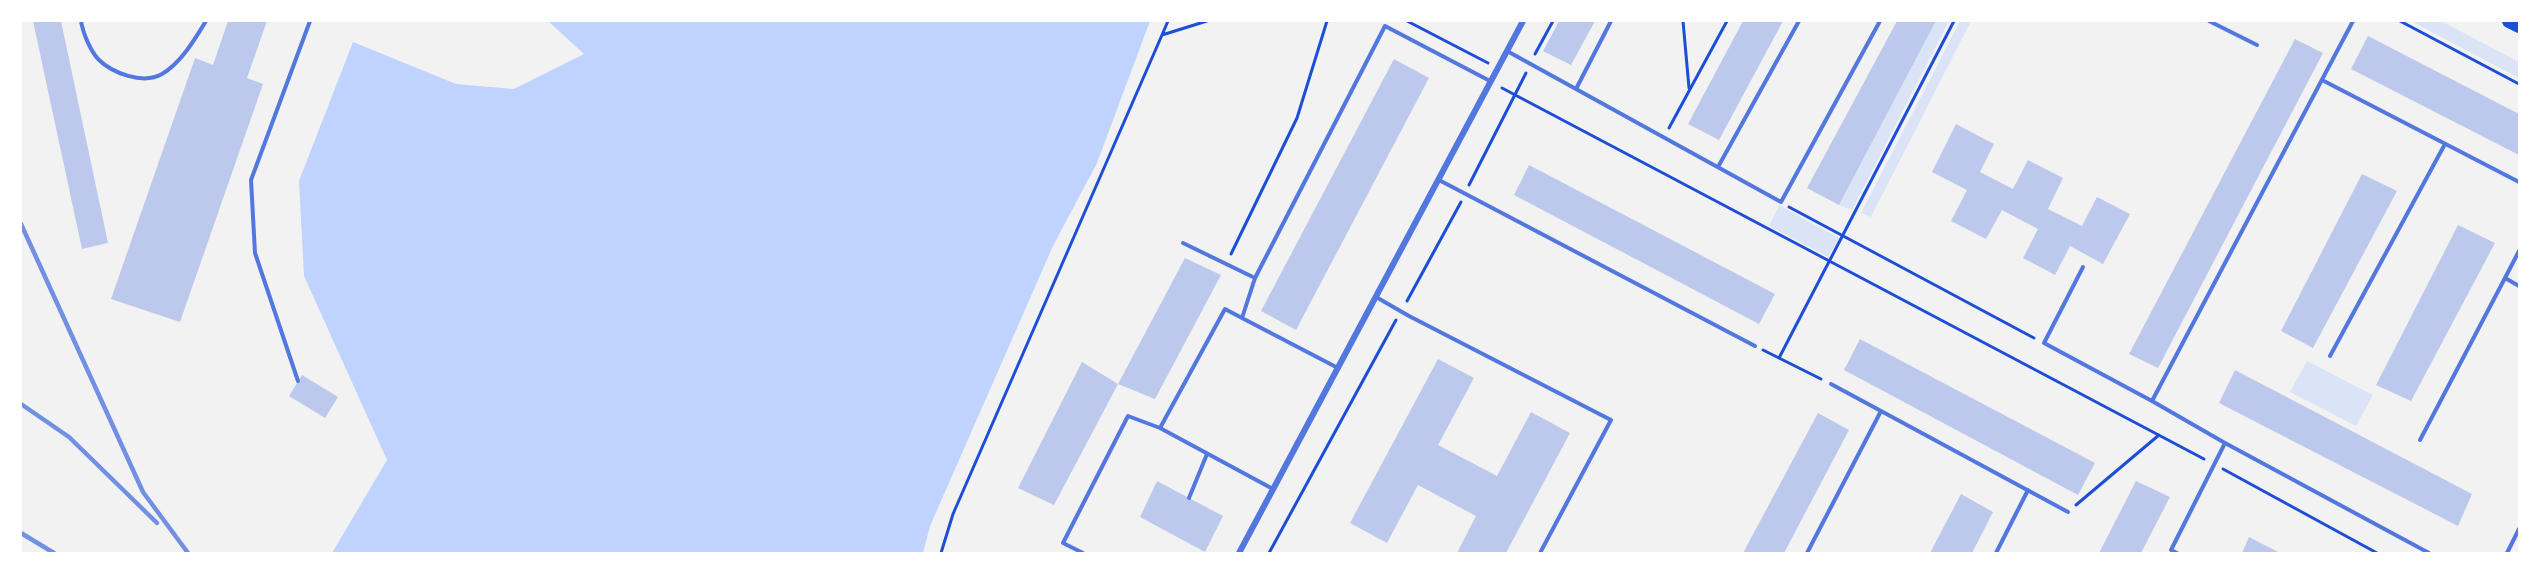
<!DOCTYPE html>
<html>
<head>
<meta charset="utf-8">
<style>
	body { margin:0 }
	#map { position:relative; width:2540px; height:574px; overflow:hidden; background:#f2f2f2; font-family:Literata,serif }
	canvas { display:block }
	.frame { position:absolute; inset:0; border:22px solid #fff; pointer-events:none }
</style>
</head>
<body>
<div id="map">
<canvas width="2540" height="574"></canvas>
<div class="frame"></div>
</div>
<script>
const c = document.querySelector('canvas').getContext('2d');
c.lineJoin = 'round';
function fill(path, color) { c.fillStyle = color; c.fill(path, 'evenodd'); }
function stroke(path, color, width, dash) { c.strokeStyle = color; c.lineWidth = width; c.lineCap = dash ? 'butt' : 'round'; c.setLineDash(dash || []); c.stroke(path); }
const green = new Path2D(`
	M1936,21H1949L1852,210L1839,205Z
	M1960,21H1971L1871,217L1861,213Z
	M2411,21H2441L2519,62V78Z
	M1779,205L1839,238L1828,257L1769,226Z
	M2307,361L2373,395L2356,426L2290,392Z`);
const water = new Path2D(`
	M548,21H1150L1097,163L1053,246L930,526L923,553H332L387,460L304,276L299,181L353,42L456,84L514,89L584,54Z`);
const building = new Path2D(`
	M33,21H61L108,243L82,249Z
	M228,21H267L247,78L263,84L180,322L111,299L195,58L213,65Z
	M1559,21H1595L1571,65L1543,51Z
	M1743,21H1783L1719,140L1688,124Z
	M1897,21H1936L1839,205L1807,188Z
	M2368,36L2519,114V155L2351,69Z
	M2295,39L2323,53L2158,368L2129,354Z
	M1394,59L1429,78L1296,330L1261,311Z
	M1956,124L1994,144L1980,172L2013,189L2028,160L2063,178L2048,209L2082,226L2097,197L2130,214L2103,264L2070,246L2055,275L2023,258L2038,229L2002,210L1986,239L1951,221L1967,190L1932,172Z
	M1529,165L1775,294L1759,324L1514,195Z
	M2362,174L2397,191L2313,348L2281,331Z
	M2458,225L2495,243L2411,401L2376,385Z
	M1185,258L1221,275L1155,399L1118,384L1054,505L1018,488L1082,362L1118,384Z
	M1860,339L2095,463L2078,495L1844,370Z
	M1438,359L1474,378L1438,445L1497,476L1531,412L1570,433L1506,553H1457L1476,516L1418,485L1387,543L1350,523Z
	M2235,370L2472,494L2458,526L2219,403Z
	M302,375L338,397L325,418L289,396Z
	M1818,413L1849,430L1784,553H1743Z
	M1157,481L1223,516L1205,552L1140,517Z
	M2136,481L2170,497L2141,553H2099Z
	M1961,494L1993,512L1972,553H1930Z
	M2249,537L2280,553H2242Z`);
const path = new Path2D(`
	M1407,21L1488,63
	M1683,21L1689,88
	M2400,21L2519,84
	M1162,35L1168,21
	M1535,54L1553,21
	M1502,88L2204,459
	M1669,128L1727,21
	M1469,185L1526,73
	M1789,207L2034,338
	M1231,254L1297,118L1327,21
	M1407,301L1461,202
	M1763,350L1821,379
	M1779,358L1954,21
	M2223,469L2377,553
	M2076,505L2159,435
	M941,553L953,514L1162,35L1207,21
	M1269,553L1396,320`);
const service = new Path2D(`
	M81,21C83,33 90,50 98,59C112,73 143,85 162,74C181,63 195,39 206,21
	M2209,21L2257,45
	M1507,51L1576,89L1611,21
	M2322,80L2519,182
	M1576,89L1781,202L1880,21
	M1718,167L1799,21
	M1439,180L1755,346
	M1183,243L1255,278
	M2519,251L2505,278L2519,286
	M2083,267L2044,343L2152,401
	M1376,297L1409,316L1611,420L1540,553
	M1242,318L1225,309L1160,428L1273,489
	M2330,356L2445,144
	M1338,368L1242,318L1255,278L1385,26L1490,81
	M298,381L255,253L251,180L310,21
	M1831,384L2068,512
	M2420,440L2505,278
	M2225,443L2152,401L2353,21
	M1189,498L1207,454
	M1083,553L1063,543L1128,416L1160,428
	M1807,553L1881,411
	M1996,553L2028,490
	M2177,553L2171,550L2225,443L2429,553
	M2507,553L2519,529`);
const minor = new Path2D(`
	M1239,553L1523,21`);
const primary = new Path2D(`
	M2509,21L2519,26`);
const rail = new Path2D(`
	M21,224L143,492L188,553
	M21,404L69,437L157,523
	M21,533L54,553`);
fill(green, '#dbe4f7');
fill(water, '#bfd3fe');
fill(building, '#bdc9ec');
stroke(path, '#1d4ed8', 3);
stroke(service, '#5277de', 4);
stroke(minor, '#5277de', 6);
stroke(primary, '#1d4ed8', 14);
stroke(rail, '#7290e2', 4.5);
</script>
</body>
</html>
